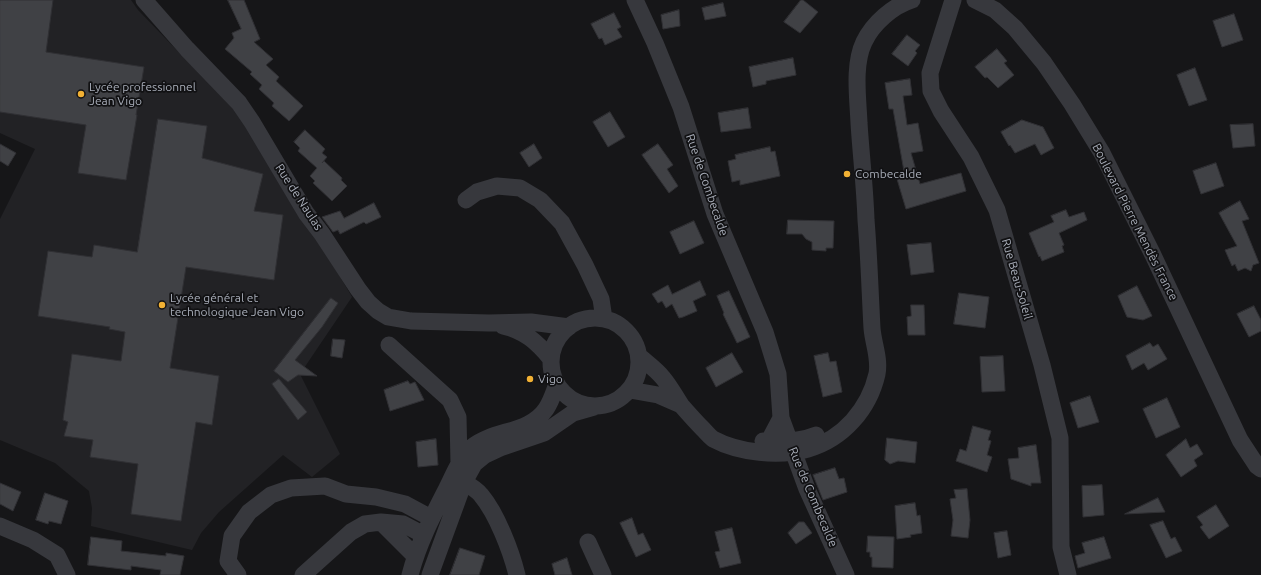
<!DOCTYPE html>
<html>
<head>
<meta charset="utf-8">
<style>
	body { margin:0 }
	canvas { display:block; background:#161618 }
</style>
</head>
<body>
<canvas width="1261" height="575"></canvas>
<script>
const c = document.querySelector('canvas').getContext('2d');
c.lineJoin = 'round';
function fill(path, color) { c.fillStyle = color; c.fill(path, 'evenodd'); }
function stroke(path, color, width, dash) { c.strokeStyle = color; c.lineWidth = width; c.lineCap = dash ? 'butt' : 'round'; c.setLineDash(dash || []); c.stroke(path); }
function label(font, color, halo, rows, align = 'center') {
  c.font = font + ' Ubuntu,sans-serif'; c.lineWidth = 3.5; c.setLineDash([]); c.textBaseline = 'middle'; c.strokeStyle = halo; c.fillStyle = color; for (const [text, x, y, turn = 0] of rows) {
    c.save(); c.translate(x, y); c.rotate((+turn || 0) * Math.PI / 180); c.textAlign = isNaN(turn) ? turn : align; if (halo) c.strokeText(text, 0, 0); c.fillText(text, 0, 0); c.restore();
  }
}
const built = new Path2D(`
	M0,0H131L138,10L252,128L352,297L300,374L340,454L312,477L283,455L219,512L201,533L192,550L91,526L92,508L89,491L55,463L0,440V219L35,149L0,133Z`);
const building = new Path2D(`
	M0,0H53L46,52L144,67L136,115H137L126,180L78,173L86,125L0,112Z
	M228,0H244L260,39L254,42L273,59L266,65L279,77L276,81L303,106L289,121L272,106L274,103L259,89L262,85L250,74L252,72L225,49L234,38L232,33L241,29Z
	M801,0H803L818,12L800,33L784,22Z
	M723,3L726,16L705,20L702,8Z
	M679,10L680,26L663,29L661,15Z
	M614,13L621,27L617,29L622,37L605,45L602,38L599,39L591,24Z
	M1234,14L1243,40L1222,47L1213,21Z
	M907,35L920,45L915,51L917,53L908,66L892,54Z
	M997,49L1007,61L1004,63L1014,75L998,88L987,77L985,78L975,67Z
	M793,58L796,75L766,81V84L753,87L749,67Z
	M1195,68L1207,100L1189,106L1177,75Z
	M910,79L912,95L903,96L907,125L918,123L923,151L911,153L920,184L961,173L966,191L906,209L897,179L905,177L893,109H889L885,83Z
	M748,108L751,128L721,132L718,113Z
	M610,112L625,137L608,147L593,122Z
	M158,119L207,126L202,158L263,174L254,211L283,215L274,280L186,267L170,368L219,376L212,425L196,422L181,521L131,514L138,464L90,457L93,440L64,436L68,422L63,420L72,354L121,361L125,332L109,329L110,327L38,316L48,251L92,257L94,245L137,252Z
	M1022,120L1043,127L1054,148L1041,155L1035,144L1015,153L1010,145L1009,146L1001,132Z
	M1253,124L1255,146L1233,148L1230,125Z
	M305,130L325,149L322,153L327,157L322,163L324,161L342,178L341,180L347,186L332,201L313,183L315,181L310,176L317,168L298,151L300,148L294,142Z
	M0,144L16,153L8,166L0,161Z
	M534,144L542,158L529,167L520,153Z
	M658,144L673,165L667,169L678,186L669,193L642,155Z
	M770,147L771,152L775,151L780,176L740,185V180L732,182L728,161L736,159L735,155Z
	M1216,163L1224,186L1201,194L1193,171Z
	M1240,201L1249,219L1242,221L1259,263L1253,265L1251,271L1245,268L1238,271L1235,264L1232,266L1225,250L1237,246L1219,213Z
	M374,203L381,217L366,224L364,222L340,234L338,230L333,232L322,217L340,211L344,218Z
	M1066,210L1069,217L1084,212L1087,220L1059,233L1064,245L1062,246L1064,252L1042,261L1040,256L1039,257L1029,233L1054,222L1051,216Z
	M788,220L834,221L833,248H826V251L812,250V242L806,239L802,234H787Z
	M694,221L704,243L680,254L670,232Z
	M931,243L934,272L911,275L907,245Z
	M700,281L706,295L693,301L697,311L683,317L679,318L672,304L666,308L662,301L658,303L652,294L668,285L672,294Z
	M1137,286L1152,316L1143,320L1127,317L1118,296Z
	M729,291L750,337L737,343L723,314L724,313L717,296Z
	M959,293L989,297L985,328L954,324Z
	M331,298L338,303L322,327L295,360L317,376L298,375L288,382L274,371Z
	M911,305H924L925,335H908L907,317L911,316Z
	M1254,306L1261,320V331L1249,337L1237,314Z
	M333,339L345,340L342,358L331,356Z
	M1150,343L1153,347L1158,344L1167,359L1148,370L1144,363L1132,370L1126,356Z
	M732,353L743,372L716,387L706,368Z
	M828,353L830,362L836,361L842,392L823,397L814,356Z
	M1003,356L1005,391L982,392L980,357Z
	M279,379L307,412L298,420L272,384Z
	M408,381L410,384L415,382L424,400L390,411L384,390Z
	M1090,396L1099,422L1078,428L1070,403Z
	M1167,398L1180,427L1156,438L1143,409Z
	M973,426L991,431L988,440L991,441L987,455L992,457L987,472L956,461L960,449L966,451Z
	M887,438L917,442L915,463L898,461L890,464L885,460Z
	M436,439L438,465L418,467L416,442Z
	M1186,439L1190,448L1197,444L1203,454L1194,460L1197,466L1181,477L1166,455Z
	M1036,445L1041,483H1031V486L1011,479L1008,459L1019,458L1018,448Z
	M835,468L839,479L844,478L847,492L823,500L813,475Z
	M0,483L21,492L13,511L0,504Z
	M1102,485L1104,515L1083,517L1082,486Z
	M967,489L970,520L968,538L951,536L953,520L950,499L956,498L954,490Z
	M45,493L68,501L61,524L49,521L48,524L36,520Z
	M1158,498L1165,512L1125,514Z
	M915,503L917,516L920,515L922,533L910,535L911,537L897,539L895,506Z
	M1216,505L1229,526L1209,539L1200,527L1203,525L1197,517Z
	M632,518L638,535L643,533L651,550L636,557L620,523Z
	M1163,521L1171,539L1175,537L1182,551L1166,558L1150,525Z
	M799,522H804L812,533L796,544L788,533Z
	M732,528L741,563L720,568L715,552L720,551L715,532Z
	M1007,531L1011,555L998,558L994,533Z
	M868,536L894,537L893,568L872,567V557H870V552H867Z
	M91,537L122,541L121,551L166,556V553L184,556L180,575H160L161,570L131,566V570L88,565Z
	M1104,537L1111,558L1078,568L1075,556L1085,553L1082,543Z
	M460,548L485,556L479,575H450Z
	M567,558L572,575H555L552,564Z`);
const street = new Path2D(`
	M144,0L187,49L239,103L252,122L306,213L322,234L358,289L368,302L378,311L388,317L411,321L489,323L531,322L569,327
	M635,0L655,43L681,107L715,214L765,332L778,374L781,418
	M953,0L930,73L931,91L941,111L971,157L997,210L1042,365L1060,438L1061,547L1068,575
	M975,0L995,10L1015,28L1044,63L1072,104L1102,153L1153,255L1240,440L1257,466L1261,469
	M466,200L477,192L497,186L520,188L540,200L562,223L585,265L601,299L604,319
	M551 362a44 44 0 1 1 88 0a44 44 0 1 1-88 0Z
	M503,326C525,331 537,342 551,359
	M389,345L450,400L458,417L459,463
	M639,356C647,363 657,370 663,378C670,386 675,396 681,405C688,413 695,421 703,429C706,432 709,436 713,439C739,453 779,457 808,449C843,439 869,409 877,374C880,358 873,343 872,328C870,292 869,256 866,220C865,188 861,155 859,123C858,98 853,65 864,42C873,23 893,6 912,0
	M630,390L658,395L681,405
	M763,441C781,442 799,442 816,435
	M770,442L772,435L781,418L807,489L846,575
	M455,477C463,482 475,487 481,495C497,514 511,551 517,575
	M381,522L415,556
	M0,526L33,540L57,555L67,575
	M588,542L603,575
	M238,575L228,561L232,536L249,512L271,495L291,488L325,486L346,494L376,497L405,504L431,518
	M303,575L351,532L365,524L381,522L403,524L424,535
	M410,575C418,544 432,517 447,488C454,474 460,458 472,447C494,429 529,434 546,409C551,402 554,392 557,384
	M430,575L464,482L474,464L485,455L500,448L544,433L573,413L594,407`);
const markers = [
	[81,94,4,"#f2b134"],
	[847,174,4,"#f2b134"],
	[162,305,4,"#f2b134"],
	[530,379,4,"#f2b134"]
];
const poiNames = [
	["Lycée professionnel",89,87],
	["Jean Vigo",89,101],
	["Combecalde",855,174],
	["Lycée général et",170,298],
	["technologique Jean Vigo",170,312],
	["Vigo",538,379]
];
const streetNames = [
	["Rue de Combecalde",707,185,71],
	["Rue de Naulas",299,197,57],
	["Boulevard Pierre Mendès France",1135,222,63],
	["Rue Beau-Soleil",1017,279,74],
	["Rue de Combecalde",813,497,67]
];
fill(built, '#222225');
fill(building, '#404145');
stroke(building, '#303034', 1);
stroke(street, '#37383d', 17);
for (const [x, y, r, color] of markers) { const dot = new Path2D(); dot.arc(x, y, r, 0, 2 * Math.PI); c.fillStyle = color; c.fill(dot); stroke(dot, '#111113', 1.5); }
label('12px', '#a8adb8', '#111113', poiNames, 'left');
label('12px', '#a8adb8', '#111113', streetNames);
</script>
</body>
</html>
